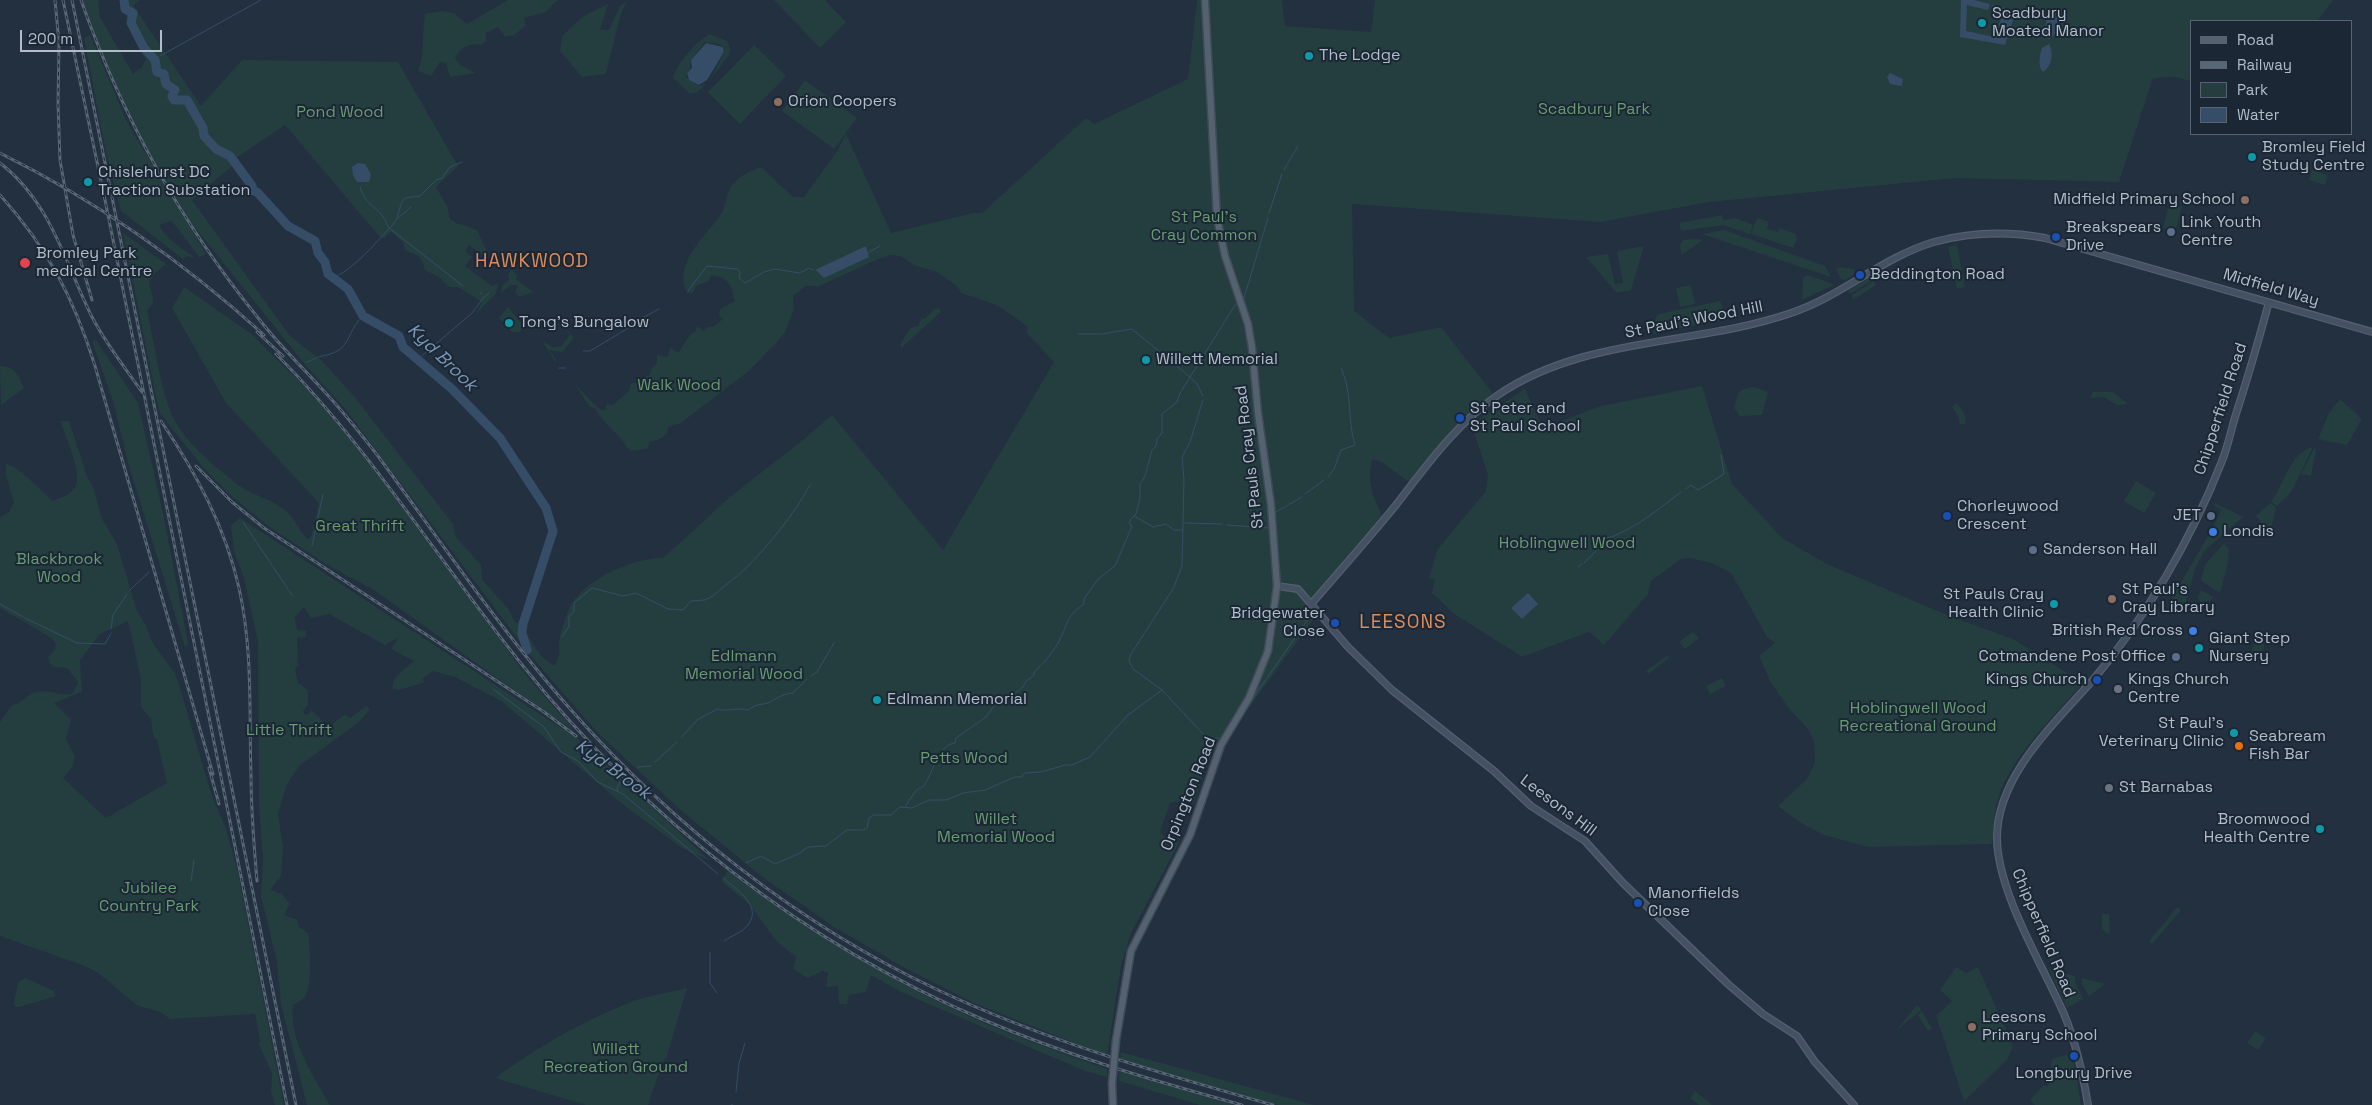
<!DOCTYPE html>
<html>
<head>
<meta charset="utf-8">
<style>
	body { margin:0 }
	#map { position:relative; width:2372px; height:1105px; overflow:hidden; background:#22303f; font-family:"Space Grotesk",sans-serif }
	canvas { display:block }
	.legend { position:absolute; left:2190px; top:20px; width:162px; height:115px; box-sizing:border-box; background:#1b2734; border:1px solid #576370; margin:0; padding:6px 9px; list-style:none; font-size:15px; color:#b2bdca }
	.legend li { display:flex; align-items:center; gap:10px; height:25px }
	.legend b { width:25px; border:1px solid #576370 }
	.scale { position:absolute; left:20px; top:30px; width:142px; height:22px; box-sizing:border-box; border:2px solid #b2bdca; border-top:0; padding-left:6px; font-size:15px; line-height:18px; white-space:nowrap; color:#b2bdca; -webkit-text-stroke:4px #1b2734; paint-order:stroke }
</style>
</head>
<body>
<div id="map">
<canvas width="2372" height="1105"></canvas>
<ul class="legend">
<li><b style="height:6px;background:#54616f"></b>Road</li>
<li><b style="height:6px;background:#586676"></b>Railway</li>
<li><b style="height:14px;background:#243e40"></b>Park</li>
<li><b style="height:14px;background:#354d67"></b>Water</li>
</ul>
<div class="scale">200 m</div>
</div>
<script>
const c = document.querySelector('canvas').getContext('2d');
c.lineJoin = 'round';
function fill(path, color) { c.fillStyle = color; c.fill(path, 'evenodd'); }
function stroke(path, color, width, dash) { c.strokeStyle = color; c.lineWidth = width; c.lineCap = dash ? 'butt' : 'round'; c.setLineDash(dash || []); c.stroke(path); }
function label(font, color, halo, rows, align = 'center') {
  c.font = font + ' "Space Grotesk",sans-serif'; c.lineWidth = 4; c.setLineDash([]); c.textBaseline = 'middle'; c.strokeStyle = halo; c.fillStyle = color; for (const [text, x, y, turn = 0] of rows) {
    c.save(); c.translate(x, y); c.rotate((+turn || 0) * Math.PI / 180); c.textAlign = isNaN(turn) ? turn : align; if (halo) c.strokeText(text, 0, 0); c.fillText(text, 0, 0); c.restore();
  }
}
const green = new Path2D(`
	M82,0H98L100,17L133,74L142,67L146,59C133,42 128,21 120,0H140L133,5L201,106L242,60L398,62L458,166L436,187L447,206L450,219L456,223L477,230L487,251L483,255L469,245L465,251L472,257L465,266L492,286L498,283L496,293L476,314L482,302L458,287H449L439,277L425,270C423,258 417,253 405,251L403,242L391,232L384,238L380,237L285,125L230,162L232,166L192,200L290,336L322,361L353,395L453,524L455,536L481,565L482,579L509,610L515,622L520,624L541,656L554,666C562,656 558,648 560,636C562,627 568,608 574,600C595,575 631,559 663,558L731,496L803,440L832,415L943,550L1054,362L1027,333V326L997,305L961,293L957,286L937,272L914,265L900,256L891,255L878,259L819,286H806L793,296L794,309L785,332L776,343L750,370L681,423L668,427C668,436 659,441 650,441L647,449L630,451L621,439L601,418L595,408L590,407L574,383L598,408L604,411L607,404L613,405L629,391L631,383H641L644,377L650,375L652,368L657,363V355L668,357L670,347L678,353L690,335L696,331L697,325L703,331L707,327H713L723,319L719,316L720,309L735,301C731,286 729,277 711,275L709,281L696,286L693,293H687C673,265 703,238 719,217C724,211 725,203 727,196C732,179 746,172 761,167L793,197H804L838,150L846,134L891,233L973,213H982L1086,118L1094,124L1188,79L1197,0H1282L1285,26L1371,32L1375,0H2333L2317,21H2191V81L2175,77L2153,78L2119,182L1955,178L1709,202L1600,222L1352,204L1354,311L1389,338L1441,327L1494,395C1461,420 1436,450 1410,483L1382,462L1372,459C1367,483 1372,493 1382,516L1321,588L1310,605L1317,614L1240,720L1234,717L1208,758L1194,803L1181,801L1170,803L1160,832L1166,838L1167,845L1180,841L1131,933L1121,966L1107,1056L974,1003L903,967L834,927L765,879L678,808L597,732L529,654L343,406L307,367L192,224L139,135L111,75Z
	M508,0H559L553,4L546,12L524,18L526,26L514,35L505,37L498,27L486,33V41L481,45C469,42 460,48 455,58L460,65L476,73L450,77L446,63L440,62L431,76L418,71C425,52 422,33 425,14L443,11L454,13L467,24Z
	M628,0L621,13L606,74L582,77L560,51L562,36L582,17L608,4L600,30H609L620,6Z
	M774,0H825L846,22L820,48Z
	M709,34L727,41L730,49L729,55L709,81L725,52L724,47L719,44L705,42L690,61V69L687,73L686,77L699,86L707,83L697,92L690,94L673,78C678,62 694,44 709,34Z
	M90,35L127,122L206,254L199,257L172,221L159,225C166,239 182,248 194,257L191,258L187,256L183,259L121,211L105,148L84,38Z
	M754,45L786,76L740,124L708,92Z
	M805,80L857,118L834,149L782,111Z
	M2312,170L2328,175L2325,185L2309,180Z
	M2169,204L2182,207L2175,232L2163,228Z
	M1722,215L1723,220L1736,218L1753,225L1750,234L1723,225L1681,231L1679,223Z
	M1757,218L1769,222L1767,229L1778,232L1780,228L1795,234L1797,239L1793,248L1751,234Z
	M1724,230L1825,266L1831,277L1702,234Z
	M123,233L166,264L154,274L149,282C150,293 159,301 147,310C154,340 161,396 175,421C189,446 216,467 237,484C252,495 276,501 287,512C296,520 299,532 308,539L311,537L319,503L226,403L172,308L184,287L250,333L312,394L365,457L529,679L576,732L498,679L374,590L327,565L268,526L228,493L202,466L159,412Z
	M1699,239L1703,240L1681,255L1680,245L1683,240Z
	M1957,245L1965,287L1957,289L1948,247Z
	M1644,246L1631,290L1617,293L1586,257L1608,254L1615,284L1623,283L1617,251Z
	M1840,267L1853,269L1856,273L1845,280L1841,279L1836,269Z
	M511,269L517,276L516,279L533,292L520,297L515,293L518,285H511L501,293L502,286L509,280L508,276Z
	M1807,275L1833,284L1834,285L1802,300L1803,278Z
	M1870,277L1873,280L1850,294L1848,291Z
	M1874,281L1876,285L1853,300L1852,295Z
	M1691,285L1695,304L1680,307L1676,288Z
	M1720,301L1728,319L1654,334L1652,325L1658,314Z
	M508,307L524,327L519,332H512L499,318Z
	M939,308L941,312L901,348V343L910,328L918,326L921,319H925L933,310Z
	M566,329L574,338L562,352L549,350L555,358L556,363L542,341L552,347L561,346L570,335Z
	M96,340L138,403L163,513L188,643L185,647L129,466L113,401L92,341Z
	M0,366C16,367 18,374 24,388L1,405Z
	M1702,386L1732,484L1782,538L1827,564L1952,617L2013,639L2083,683C2053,718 2015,752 1999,795C1993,811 1996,830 1991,844L1868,847L1824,835L1801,823L1778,806L1807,779L1815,763L1814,741L1808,729L1790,710L1771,683L1759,656L1775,643L1767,637L1731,573L1712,563L1690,558L1681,559L1651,581L1648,594L1604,645L1589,632L1522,657L1453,613L1432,593L1435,579H1429L1437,550L1486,491L1488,474L1471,424L1525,389L1543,428L1601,406Z
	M1753,387L1768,392L1762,415L1740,416L1734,408C1739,394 1734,391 1753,387Z
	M2093,392H2113L2128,404L2117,405L2103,397L2090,398Z
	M2340,399L2362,419L2347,445L2318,439L2329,413Z
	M1957,403L1964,413L1966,423L1960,425L1958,416L1952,407Z
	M60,421H69L87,476L93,487L102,519L117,544L137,611L146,626L152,642L174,672L178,681L211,793L226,829L237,868L284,1105H275L271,1092L272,1073L259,1045L260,1040L255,1014L170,1019L160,1012L138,1006L97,972L82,965L0,936V722L12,705C22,704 26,694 36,692C49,689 59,696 72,694L78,682L67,668C56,667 51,669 48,657L55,650L56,645L53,639L0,608V517L9,512L14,502L6,476V464C19,466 41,491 53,501C60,498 72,494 76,486C82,473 65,435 60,421ZM128,621L141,680V707L151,719L153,735L157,740L167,783L106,818L63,778L72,767L75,757L66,739L71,720L54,703L82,692L80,660L100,634Z
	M2313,447L2292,491L2277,506L2271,502C2284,484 2290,452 2313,447Z
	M2315,447L2316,451L2311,476L2301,474Z
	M2136,481L2156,493L2144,513L2124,501Z
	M2215,503L2243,517L2204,551L2195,569L2184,609L2170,601L2208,536L2214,539L2219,530L2213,527L2221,510L2214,506Z
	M2270,503L2276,507L2270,533L2256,516Z
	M240,518L581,741L709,860L682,848L626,807L501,701L455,677L433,671L422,679L425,682L399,690L393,689C390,677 406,668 414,661L391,649L399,637L385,645L329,614L311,618L304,607L295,617L297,630L306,631V637L297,638L298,666L295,668L298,683L308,690V705L303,711L306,715L312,711L331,729L334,722L345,715L350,718L366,706L370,710L358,723L300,765L287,784L278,814L283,847L281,876L270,890L282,894L290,904L284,915L297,920L299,927L308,933C310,945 312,981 307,992C305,999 299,1001 293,1005C288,1038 314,1078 330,1105H307L281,1004L277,962L261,896L263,859L259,806L258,642L244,578L234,552L231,525Z
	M2224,543L2229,549L2228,563L2220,593L2201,581V579L2206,563Z
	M2201,590L2213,597L2211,600L2200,603L2198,597Z
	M1693,632L1699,638L1685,649L1679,642Z
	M2262,639L2265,640L2262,657L2251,655L2254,642L2261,643Z
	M1667,656L1669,658L1648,674L1646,671Z
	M1722,678L1726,686L1710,694L1706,686Z
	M728,871C791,918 857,961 927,996C985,1026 1046,1048 1107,1069V1077L1085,1071L901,992L871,975L866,992L849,995L847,1004H839L838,986L826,987L828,973L823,971L807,978L793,969L796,957L778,943L748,903L721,881Z
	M2177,907L2181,910L2152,944L2149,941Z
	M2102,914H2109L2110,932L2107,934L2104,930L2102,931Z
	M1956,967L1966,973L1978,967L2013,1046L2007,1060L1964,1101L1936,1016L1952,1001L1940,990Z
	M2049,969L2075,976L2076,984L2083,999L2067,1008Z
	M25,978L54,991L56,996L19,1007H15L14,1003L18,982Z
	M2082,978L2105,984L2089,996L2082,984Z
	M687,988L666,1059H664L648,1105H586L495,1078C538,1047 582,1021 631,1002C649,995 669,993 687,988Z
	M1916,1006H1919L1921,1010L1895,1032Z
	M1922,1011L1932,1029L1928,1031L1918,1015Z
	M2255,1031L2266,1038L2258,1050L2247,1043Z
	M1121,1052L1314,1105H1278L1120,1060Z
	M2072,1053L2081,1105H2035L2030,1100L2044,1085L2046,1087L2053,1080L2047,1074L2050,1071L2052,1059Z
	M1119,1071L1234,1105H1200L1119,1081Z
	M1695,1091L1712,1105H1699L1690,1098Z`);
const water = new Path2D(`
	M1961,0H1974L1990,4L1988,10L1967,5L1966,31L1994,37L2002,16L2000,13L1991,11L1992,5L2010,9L2009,15L2014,17L2005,45L1960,37Z
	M2055,10C2060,20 2060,34 2049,39L2044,36L2046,22L2051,11Z
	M706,43L723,47L724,52L707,80L699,85L689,80L687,73L692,68L691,60Z
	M2049,44C2054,53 2052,66 2043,72C2037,66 2040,55 2042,48Z
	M1890,73L1903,79L1902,86L1890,84L1887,77Z
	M358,163L365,164L371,174L369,182H357L353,175L352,167Z
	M864,247H866L869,257L824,278L817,271L815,270Z
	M1528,593L1538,604L1522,619L1511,608Z`);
const stream = new Path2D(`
	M160,56L261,0
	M155,60L156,59
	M1284,170L1298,146
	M360,187C366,209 381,205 388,227L463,286
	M1269,213L1282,174
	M397,219L411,207
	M869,252L880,246
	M333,277C350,274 382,236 394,223C400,216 398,205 405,198L420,196L436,180L442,178L450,167L462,162
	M688,291L707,266L737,269L740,272L739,278L745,283L764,272L775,269L800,273L809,268L813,270
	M480,293L482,294
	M1244,298L1268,218
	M362,318L363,316
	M1078,334H1102L1132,329L1190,377L1197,384L1203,396
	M583,351H590L630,327L632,323L659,309
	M417,360L472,313L484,297L489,293
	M305,362C312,362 315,357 322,356C350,351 345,338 359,320
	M559,368H565
	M1203,400L1190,442L1182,457L1184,479L1182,566L1173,589L1131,654L1129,661L1133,669L1162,690L1207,738
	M1328,477L1334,469L1341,450L1355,445C1347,420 1353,393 1341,368
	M1686,489L1691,485L1698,490L1724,474L1721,455
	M1305,494L1324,480
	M1276,512L1302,497
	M1134,516L1153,527L1166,524L1174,530H1183
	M243,522L292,595
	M1185,523L1222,524
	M1227,525L1269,528V519
	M312,546L323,494
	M1598,549L1595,547C1603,535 1605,540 1616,535C1640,525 1661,507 1681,492
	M1584,563L1598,549L1605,547L1611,537
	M1578,567L1582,564
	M130,590L149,572
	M0,604L23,617
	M25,618L77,643L105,644L111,633
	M111,629L113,615L127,594
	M562,637L569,626V616L574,612V603L592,588L623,596L636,593L668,609L683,610L691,601L705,600L713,596C723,586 735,579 745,569C770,544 793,516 810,485
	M525,642L528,640
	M811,676L817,672L834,643
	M493,689L544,727L561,752L578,761L598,782L623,794L718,874
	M1251,701L1313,612
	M681,738L697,720L717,709C728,712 736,707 748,710C759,702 761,706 770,702C779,697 783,694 793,693L807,679
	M1209,739L1219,738
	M655,762L677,742
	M637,767L651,766
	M618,791L617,788L621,781
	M905,807C908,802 912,796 916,791C919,787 922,789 925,784C933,772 938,745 955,743L956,738L986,717L996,703L1013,695L1023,687L1026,681L1033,676L1035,671C1044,663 1052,653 1058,643C1068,625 1065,617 1084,604V599L1098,579L1115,566L1132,526L1129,524L1131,519L1136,514L1140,499V484L1145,476L1152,450L1156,446L1157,439L1162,433V414L1177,402L1180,393L1237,302
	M746,863L761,856L775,864L800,853L808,847L826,846L847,830H863L867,828L869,818L873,815H891L900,807L912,808L929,800H946L963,793L985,790L1015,777H1021L1025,773L1041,772L1065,765H1072L1090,757L1128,715L1162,690
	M723,878C736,889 763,906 748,925C743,932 731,936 724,941
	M191,881L194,860
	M710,952V983L717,993
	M736,1092L739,1063L745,1043
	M732,1105V1104`);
const river = new Path2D(`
	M124,0L125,9L133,13L131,23L144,48L155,60L157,72L164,74L166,84L175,90L172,96L174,100H187L203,128L204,136L216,149L230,156L252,186L253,191L257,192L288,226L315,241L318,253L325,262L328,274L348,289L363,316L399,336L403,347L452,389L500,438L546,508L553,531L523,624L522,633L527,650`);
const secondary = new Path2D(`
	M1277,586L1298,589L1348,647L1392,690L1494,771L1531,806L1585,841L1623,883L1729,985L1763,1014L1797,1036L1815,1062L1854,1105
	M1312,603C1340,571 1369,538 1396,505C1427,465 1456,424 1498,395C1584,336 1696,346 1791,313C1842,296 1883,257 1934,242C1971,232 2007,231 2045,238L2372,332
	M2088,1105C2083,1074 2076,1043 2064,1014C2042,964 1998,893 1997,839C1996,777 2054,724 2092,681C2146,618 2192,538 2222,461C2228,446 2231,430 2236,414C2248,377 2259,339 2269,302`);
const primary = new Path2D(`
	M1116,1040L1131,951L1190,835L1221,745L1249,698L1268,651L1277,586L1271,505L1258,413L1252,348L1248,324L1225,256L1217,218L1205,0
	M1112,1084L1113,1105`);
const rail = new Path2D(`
	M55,0L59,43L58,104L60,160L73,235L92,300
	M63,0L105,200L287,1105
	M72,0L296,1105
	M81,0C122,117 181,223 259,319C278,344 301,366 322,389C342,410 360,433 378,456C441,542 501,631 572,711C673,825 799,925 938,990C1046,1041 1159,1073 1273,1105
	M0,153C97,201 184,262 264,335
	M0,163C50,201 65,262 91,315C105,343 124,366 142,392
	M0,195C47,247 74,298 95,366L213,774
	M257,332L283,356
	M276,354C371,449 439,562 523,666C645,818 804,944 984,1020C1068,1056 1155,1081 1242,1105
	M161,421C196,473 225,526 239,588C253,650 249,713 251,776C251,811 254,846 257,881
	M196,466L232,502L264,528L544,712L576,736
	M209,768L219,804`);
const primaryBridge = new Path2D(`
	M1112,1084L1116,1040`);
const markers = [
	[1982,23,5,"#0f9aa8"],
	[1309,56,5,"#0f9aa8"],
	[778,102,5,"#8d6e63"],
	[2252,157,5,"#0f9aa8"],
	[88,182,5,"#0f9aa8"],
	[2245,200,5,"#8d6e63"],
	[2171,232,5,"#5c6f8a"],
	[2056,237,5,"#1a4fb4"],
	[25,263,6,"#e0444e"],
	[1860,275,5,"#1a4fb4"],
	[509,323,5,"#0f9aa8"],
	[1146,360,5,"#0f9aa8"],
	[1460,418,5,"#1a4fb4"],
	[1947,516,5,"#1a4fb4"],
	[2211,516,5,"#5c6f8a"],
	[2213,532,5,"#3f7fe0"],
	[2033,550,5,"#5c6f8a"],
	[2112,599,5,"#8d6e63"],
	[2054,604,5,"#0f9aa8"],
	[1335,623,5,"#1a4fb4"],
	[2193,631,5,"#3f7fe0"],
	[2199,648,5,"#0f9aa8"],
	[2176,657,5,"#5c6f8a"],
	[2097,680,5,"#1a4fb4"],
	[2118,689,5,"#6b7280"],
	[877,700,5,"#0f9aa8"],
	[2234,733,5,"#0f9aa8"],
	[2239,746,5,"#e8710a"],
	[2109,788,5,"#6b7280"],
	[2320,829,5,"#0f9aa8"],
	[1638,903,5,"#1a4fb4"],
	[1972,1027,5,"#8d6e63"],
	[2074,1056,5,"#1a4fb4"]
];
const poiNames = [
	["Scadbury",1992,14],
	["Moated Manor",1992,32],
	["The Lodge",1319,56],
	["Orion Coopers",788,102],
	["Bromley Field",2262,148],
	["Study Centre",2262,166],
	["Chislehurst DC",98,173],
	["Traction Substation",98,191],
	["Midfield Primary School",2235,200,"right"],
	["Link Youth",2181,223],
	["Centre",2181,241],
	["Breakspears",2066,228],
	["Drive",2066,246],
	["Bromley Park",36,254],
	["medical Centre",36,272],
	["Beddington Road",1870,275],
	["Tong's Bungalow",519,323],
	["Willett Memorial",1156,360],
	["St Peter and",1470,409],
	["St Paul School",1470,427],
	["Chorleywood",1957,507],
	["Crescent",1957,525],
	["JET",2201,516,"right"],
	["Londis",2223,532],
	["Sanderson Hall",2043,550],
	["St Paul's",2122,590],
	["Cray Library",2122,608],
	["St Pauls Cray",2044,595,"right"],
	["Health Clinic",2044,613,"right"],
	["Bridgewater",1325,614,"right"],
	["Close",1325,632,"right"],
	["British Red Cross",2183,631,"right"],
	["Giant Step",2209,639],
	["Nursery",2209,657],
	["Cotmandene Post Office",2166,657,"right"],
	["Kings Church",2087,680,"right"],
	["Kings Church",2128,680],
	["Centre",2128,698],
	["Edlmann Memorial",887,700],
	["St Paul’s",2224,724,"right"],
	["Veterinary Clinic",2224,742,"right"],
	["Seabream",2249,737],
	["Fish Bar",2249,755],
	["St Barnabas",2119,788],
	["Broomwood",2310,820,"right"],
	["Health Centre",2310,838,"right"],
	["Manorfields",1648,894],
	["Close",1648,912],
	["Leesons",1982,1018],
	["Primary School",1982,1036],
	["Longbury Drive",2074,1074,"center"]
];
const parkNames = [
	["Scadbury Park",1594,110],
	["Pond Wood",340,113],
	["St Paul's",1204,218],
	["Cray Common",1204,236],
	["Walk Wood",679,386],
	["Great Thrift",360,527],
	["Hoblingwell Wood",1567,544],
	["Blackbrook",59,560],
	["Wood",59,578],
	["Edlmann",744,657],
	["Memorial Wood",744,675],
	["Hoblingwell Wood",1918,709],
	["Recreational Ground",1918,727],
	["Little Thrift",289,731],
	["Petts Wood",964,759],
	["Willet",996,820],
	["Memorial Wood",996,838],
	["Jubilee",149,889],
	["Country Park",149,907],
	["Willett",616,1050],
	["Recreation Ground",616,1068]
];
const streetNames = [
	["Midfield Way",2271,288,16],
	["St Paul's Wood Hill",1694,320,-11],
	["Chipperfield Road",2221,409,-72],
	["St Pauls Cray Road",1250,457,-97],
	["Orpington Road",1189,794,-68],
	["Leesons Hill",1558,806,37],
	["Chipperfield Road",2043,933,67]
];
const waterNames = [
	["Kyd Brook",442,358,44],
	["Kyd Brook",613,770,36]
];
const quarterNames = [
	["HAWKWOOD",532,262],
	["LEESONS",1403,623]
];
fill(green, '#243e40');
fill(water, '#354d67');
stroke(stream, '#354d67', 1);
stroke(river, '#354d67', 9);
stroke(secondary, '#54606d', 8);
stroke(primary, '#3f4b58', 9);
stroke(secondary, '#445162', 5.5);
stroke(primary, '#54616f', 6);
stroke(rail, '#586676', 3);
stroke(rail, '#1b2734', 1, [4]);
stroke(primaryBridge, '#3f4b58', 9, []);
stroke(primaryBridge, '#54616f', 6);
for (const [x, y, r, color] of markers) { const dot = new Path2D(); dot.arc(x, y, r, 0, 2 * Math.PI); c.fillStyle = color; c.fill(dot); stroke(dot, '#1b2734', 2); }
label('16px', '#b2bdca', '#1b2734', poiNames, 'left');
label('16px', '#689c71', '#1b2734', parkNames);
label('16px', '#b2bdca', '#1b2734', streetNames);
label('italic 18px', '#7895b3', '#1b2734', waterNames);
c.letterSpacing = '1px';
label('19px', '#dc8c5b', '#1b2734', quarterNames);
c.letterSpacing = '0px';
</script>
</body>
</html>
